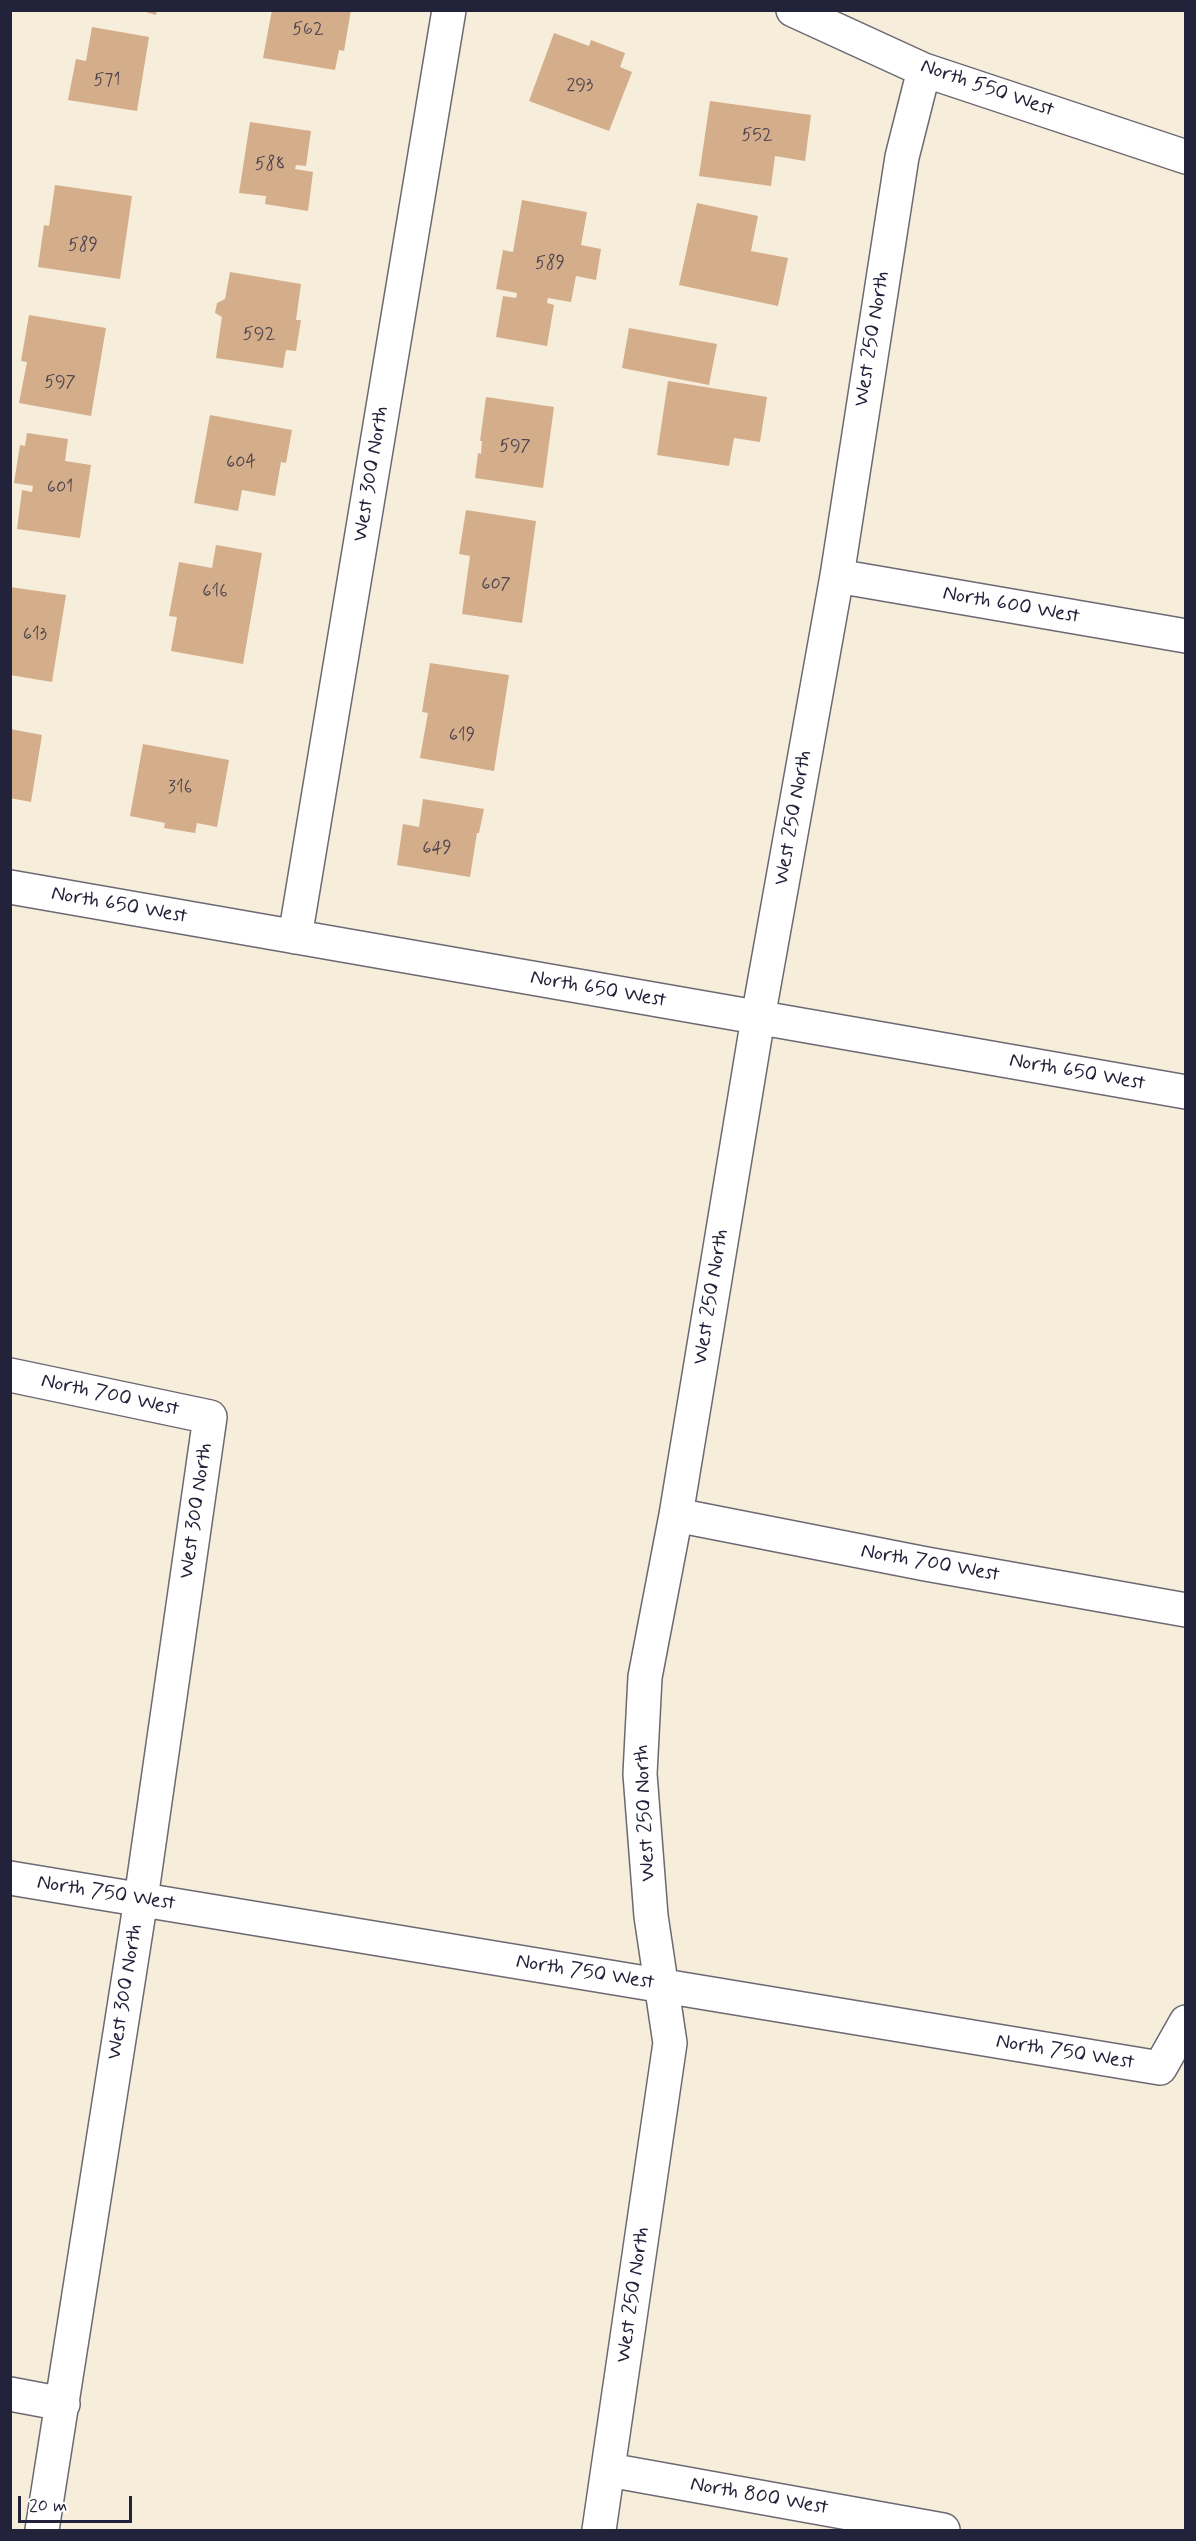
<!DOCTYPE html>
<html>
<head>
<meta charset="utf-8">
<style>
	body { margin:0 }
	#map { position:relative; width:1196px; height:2541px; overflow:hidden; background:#f6eddb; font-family:Mynerve,sans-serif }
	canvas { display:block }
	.frame { position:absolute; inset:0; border:12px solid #22223b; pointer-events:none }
	.scale { position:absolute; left:18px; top:2496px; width:114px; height:27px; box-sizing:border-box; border:3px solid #22223b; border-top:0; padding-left:8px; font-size:18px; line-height:21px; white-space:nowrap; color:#22223b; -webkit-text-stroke:4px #fff; paint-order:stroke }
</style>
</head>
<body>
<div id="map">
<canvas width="1196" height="2541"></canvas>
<div class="frame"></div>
<div class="scale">20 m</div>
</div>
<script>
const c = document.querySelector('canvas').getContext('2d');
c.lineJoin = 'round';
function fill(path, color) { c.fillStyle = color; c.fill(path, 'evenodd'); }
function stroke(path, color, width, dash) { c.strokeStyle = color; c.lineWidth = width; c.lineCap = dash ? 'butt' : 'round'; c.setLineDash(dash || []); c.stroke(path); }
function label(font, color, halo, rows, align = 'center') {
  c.font = font + ' Mynerve,sans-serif'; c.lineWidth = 6; c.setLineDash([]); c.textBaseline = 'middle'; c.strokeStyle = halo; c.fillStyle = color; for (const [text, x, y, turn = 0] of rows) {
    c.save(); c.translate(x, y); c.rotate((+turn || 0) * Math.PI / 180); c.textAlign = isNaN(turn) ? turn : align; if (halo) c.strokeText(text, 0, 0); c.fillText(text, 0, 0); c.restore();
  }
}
const building = new Path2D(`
	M139,10H157L156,15Z
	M272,10H351L344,51L339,50L335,70L263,58Z
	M92,27L149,37L137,111L68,100L76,59L86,61Z
	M554,33L589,46L591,40L625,53L620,67L632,72L609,131L529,101Z
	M710,101L811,115L805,161L775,156L771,186L699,176Z
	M250,122L311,131L306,166L296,165L295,169L313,172L308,211L265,204L266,196L239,193Z
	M55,185L132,196L120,279L38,267L44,225L49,226Z
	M522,200L587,212L581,245L601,249L596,280L576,276L571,302L548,298L547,303L554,305L547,346L496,337L503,296L516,298L517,293L496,289L503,250L513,252Z
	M697,203L758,216L751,251L788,258L778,306L679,285Z
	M230,272L301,284L296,320H301L296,351L286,350L283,368L216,358L222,317L215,313L217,303L225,299Z
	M29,315L106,328L91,416L19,403L27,362L21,361Z
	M629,328L717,344L709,385L622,368Z
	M668,381L767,397L760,442L734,438L729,466L657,455Z
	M486,397L554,407L543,488L475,478L478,453L481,454L482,441H480Z
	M210,415L292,430L286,463L281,462L275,496L242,490L238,511L194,503Z
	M27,433L68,439L65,461L91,465L80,538L17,529L22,490L32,492L33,486L14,483L20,445L25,446Z
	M466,510L536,521L522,623L462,614L470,556L459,554Z
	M216,545L262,553L243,664L171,651L177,617L169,616L179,562L212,568Z
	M10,587L66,595L52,682L10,675Z
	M430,663L509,675L494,771L420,758L428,713L422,712Z
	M10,729L42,735L31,802L10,798Z
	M143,744L229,760L217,827L197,823L195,833L164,828L165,823L130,816Z
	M423,799L484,809L479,833H477L470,877L397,865L403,824L419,827Z`);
const street = new Path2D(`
	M793,10L924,70L1186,157
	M837,576L1186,636
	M10,887L1186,1092
	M295,937L449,10
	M10,1375L210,1417L141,1899L42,2530
	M676,1515L926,1564L1186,1610
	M10,1878L1160,2068L1186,2022
	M10,2394L63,2404
	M609,2470L943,2530
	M599,2530L670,2043L651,1916L640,1774L645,1677L676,1515L758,1018L837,576L902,157L924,70`);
const numberNames = [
	["562",308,30],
	["571",107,81],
	["293",580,86],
	["552",757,136],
	["588",270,165],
	["589",83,246],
	["589",550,264],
	["592",259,335],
	["597",60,383],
	["597",515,447],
	["604",241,463],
	["601",60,488],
	["607",496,585],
	["616",215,592],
	["613",35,635],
	["619",462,736],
	["316",180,788],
	["649",437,849]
];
const streetNames = [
	["North 550 West",987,89,19],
	["West 250 North",873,339,-81],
	["West 300 North",372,474,-81],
	["North 600 West",1011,606,10],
	["West 250 North",794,818,-80],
	["North 650 West",119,906,10],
	["North 650 West",598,990,10],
	["North 650 West",1077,1073,10],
	["West 250 North",712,1297,-81],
	["North 700 West",110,1396,12],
	["West 300 North",197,1511,-82],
	["North 700 West",930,1564,10],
	["West 250 North",646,1813,-93],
	["North 750 West",106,1894,9],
	["North 750 West",585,1973,9],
	["West 300 North",126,1992,-81],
	["North 750 West",1065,2053,9],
	["West 250 North",634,2295,-82],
	["North 800 West",759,2497,10]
];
fill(building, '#d4ae8b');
stroke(street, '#6c6973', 36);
stroke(street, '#fff', 33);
label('18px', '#4e454f', null, numberNames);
label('21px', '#22223b', '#fff', streetNames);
</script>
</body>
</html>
